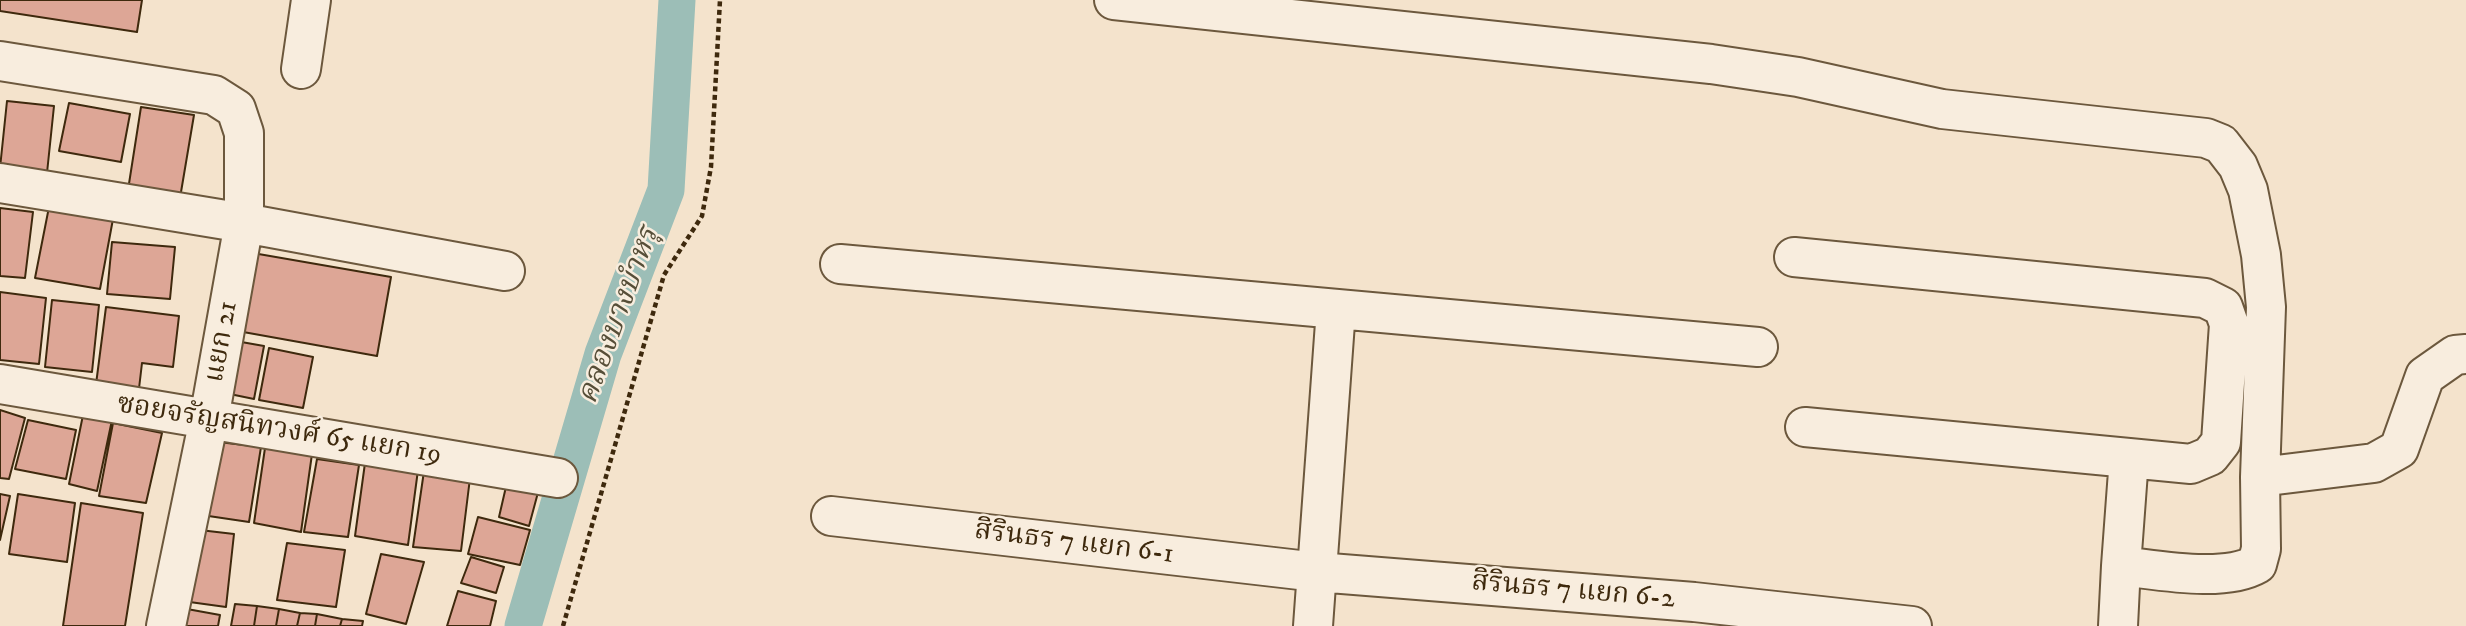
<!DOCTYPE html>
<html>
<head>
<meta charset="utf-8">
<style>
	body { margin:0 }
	canvas { display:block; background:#f4e3cc }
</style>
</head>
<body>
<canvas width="2466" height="626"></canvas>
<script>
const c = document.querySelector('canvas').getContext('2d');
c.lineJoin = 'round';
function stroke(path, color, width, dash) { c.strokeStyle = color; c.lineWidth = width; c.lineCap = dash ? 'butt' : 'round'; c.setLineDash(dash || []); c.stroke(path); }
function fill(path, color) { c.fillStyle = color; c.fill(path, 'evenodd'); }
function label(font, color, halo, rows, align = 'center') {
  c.font = font + ' "IM FELL DW Pica","Noto Serif Thai",serif'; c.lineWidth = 5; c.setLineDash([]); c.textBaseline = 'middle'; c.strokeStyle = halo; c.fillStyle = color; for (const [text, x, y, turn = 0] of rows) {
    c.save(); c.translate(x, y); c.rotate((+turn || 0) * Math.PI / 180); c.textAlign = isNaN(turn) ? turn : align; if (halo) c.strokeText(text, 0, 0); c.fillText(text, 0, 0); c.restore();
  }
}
const canal = new Path2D(`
	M523,626L603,354L666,190L677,0`);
const building = new Path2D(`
	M0,0H142L137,32L0,11Z
	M7,101L54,106L47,173L0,168Z
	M69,103L130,114L121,162L59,151Z
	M141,107L194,115L180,198L128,190Z
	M49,207L113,219L100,289L35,278Z
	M0,208L33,212L25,278L0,276Z
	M112,242L175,247L170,299L107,294Z
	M247,252L391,277L377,356L232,330Z
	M0,292L46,298L39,364L0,360Z
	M52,300L99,305L92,372L45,367Z
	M106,307L179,316L173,367L142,363L138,397L95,392Z
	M230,340L264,346L254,399L220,392Z
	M269,348L313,357L303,408L259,400Z
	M0,410L25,418L9,479L0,478Z
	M83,415L112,420L97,491L69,484Z
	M28,420L76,430L66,479L15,469Z
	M113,423L162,433L146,503L99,496Z
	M210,441L261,447L249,522L195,514Z
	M265,448L312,454L301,532L254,523Z
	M317,459L359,465L348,537L304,532Z
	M365,463L418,470L408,545L355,536Z
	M424,471L470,478L461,551L413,547Z
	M508,478L540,485L529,526L499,517Z
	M0,494L10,496L0,540Z
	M18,494L75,503L67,562L9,554Z
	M81,503L143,513L125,626H63Z
	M478,517L530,530L520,565L468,554Z
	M191,529L234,534L226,607L175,600Z
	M287,543L345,550L336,607L277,600Z
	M381,554L424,562L406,624L366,614Z
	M471,557L504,567L496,593L461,583Z
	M458,591L496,601L490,626H447Z
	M235,604L257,606L254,626H231Z
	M257,606L279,609L276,626H254Z
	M176,607L220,615L218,626H172Z
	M279,609L300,613L297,626H276Z
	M300,613L317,614L315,626H297Z
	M317,614L342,619L340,626H315Z
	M342,619L363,621L362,626H340Z`);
const path = new Path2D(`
	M563,626L664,275L702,216L711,167L720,0`);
const minor = new Path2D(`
	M1114,0L1711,64L1798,77L1942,109L2206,138L2221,144L2238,166L2248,190L2261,255L2266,307L2260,477L2261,549L2257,564C2224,583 2159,570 2121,566L2118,626
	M0,61L214,95L236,109L244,133V223L209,419L166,626
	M301,69L311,0
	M0,183L244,223L505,271
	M1794,257L2205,298L2223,307L2229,324L2221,442L2210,456L2191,464L2129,458
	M840,264L1758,347
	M0,384L558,478
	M1805,427L2129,458L2121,566
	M2260,477L2374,463L2399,449L2425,376L2455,355L2466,354
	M831,516L1317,572L1694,602L1912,626
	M1313,626L1336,309`);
const streetNames = [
	["แยก 21",223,342,-80],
	["ซอยจรัญสนิทวงศ์ 65 แยก 19",279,431,9],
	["สิรินธร 7 แยก 6-1",1074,544,7],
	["สิรินธร 7 แยก 6-2",1573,592,5]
];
const waterNames = [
	["คลองบางบำหรุ",620,316,-70]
];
stroke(canal, '#9cbeb7', 37);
fill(building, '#dda696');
stroke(building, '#3e290d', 2);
stroke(minor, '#6c583d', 42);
stroke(path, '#3e290d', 4.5, [5, 3.5]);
stroke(minor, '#f8edde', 38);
label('28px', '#3e290d', '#f8edde', streetNames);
label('italic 30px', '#564e38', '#f8edde', waterNames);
</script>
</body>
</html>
